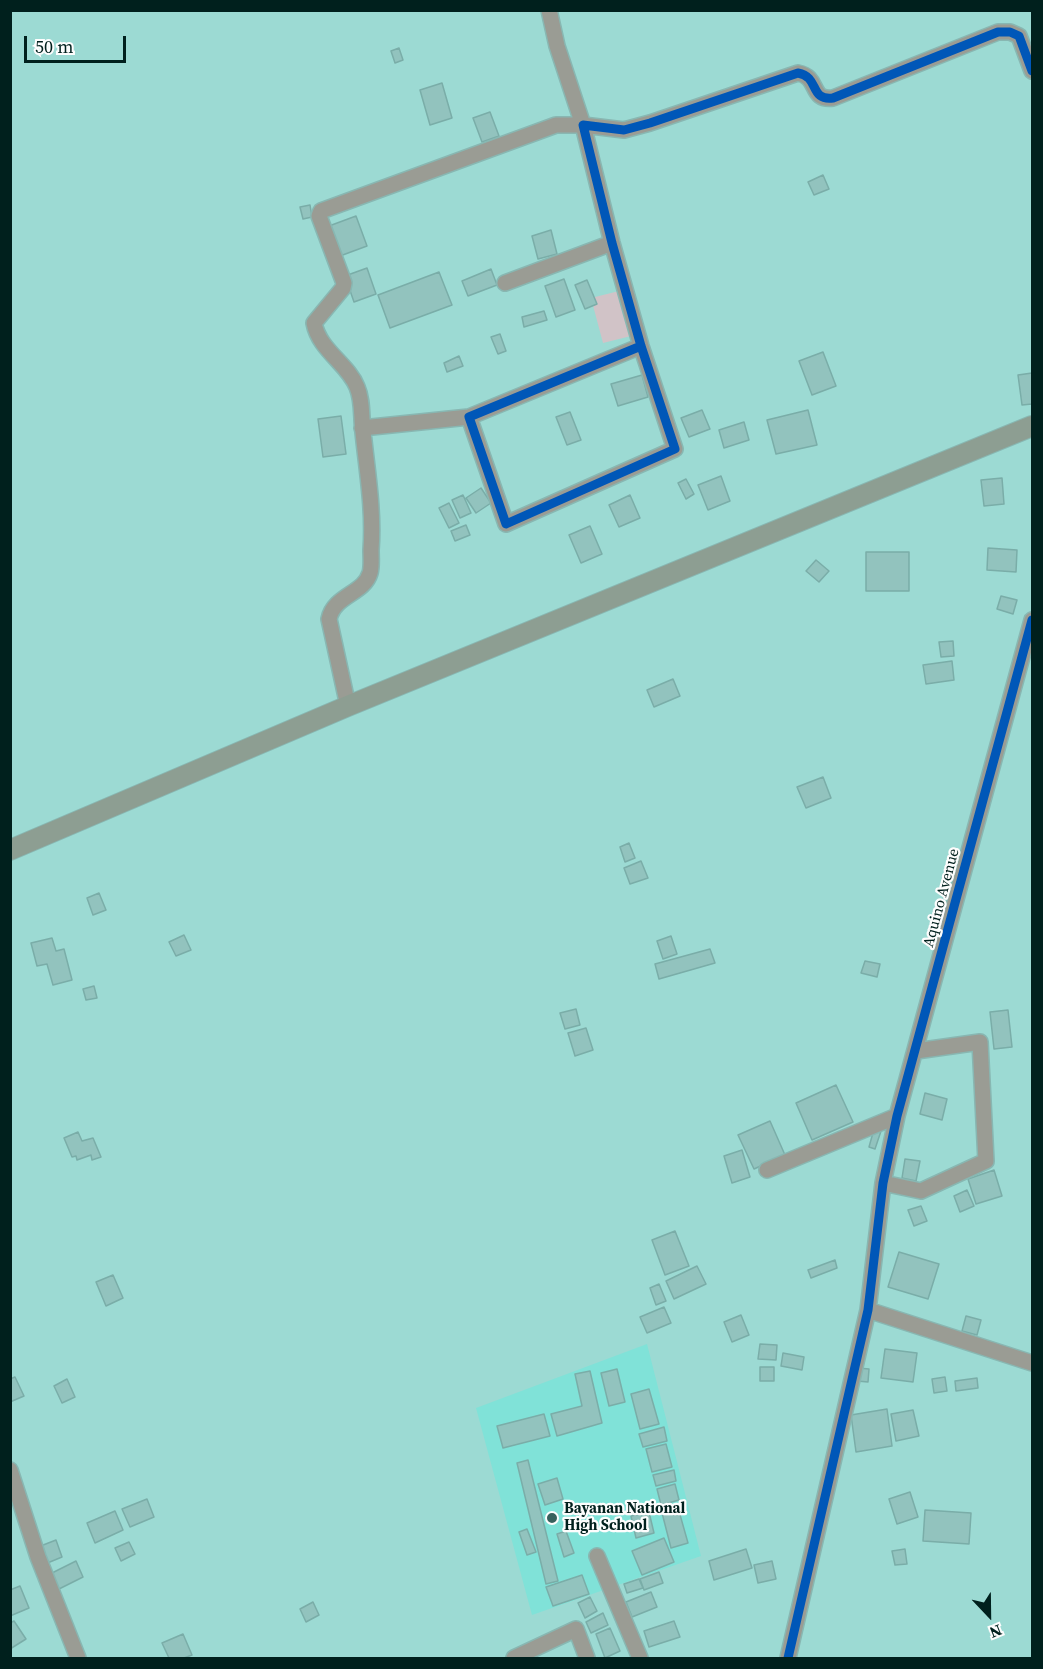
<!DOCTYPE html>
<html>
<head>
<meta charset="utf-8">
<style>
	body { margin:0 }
	#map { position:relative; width:1043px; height:1669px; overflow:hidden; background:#9cdad3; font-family:"Source Serif 4",serif }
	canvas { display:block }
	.frame { position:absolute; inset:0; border:12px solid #00201d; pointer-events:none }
	.north { position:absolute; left:959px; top:1585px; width:60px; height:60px; -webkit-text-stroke:4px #fdfdfd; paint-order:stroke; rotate:158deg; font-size:16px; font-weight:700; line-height:24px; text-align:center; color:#00201d }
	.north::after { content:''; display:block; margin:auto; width:21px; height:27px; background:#00201d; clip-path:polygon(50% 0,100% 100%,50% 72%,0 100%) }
	.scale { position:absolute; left:24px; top:36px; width:102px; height:27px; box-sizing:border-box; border:3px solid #00201d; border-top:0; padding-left:8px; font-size:18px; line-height:21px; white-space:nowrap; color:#00201d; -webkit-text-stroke:4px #fdfdfd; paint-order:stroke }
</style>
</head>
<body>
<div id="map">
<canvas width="1043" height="1669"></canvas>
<div class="frame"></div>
<div class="north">N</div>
<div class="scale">50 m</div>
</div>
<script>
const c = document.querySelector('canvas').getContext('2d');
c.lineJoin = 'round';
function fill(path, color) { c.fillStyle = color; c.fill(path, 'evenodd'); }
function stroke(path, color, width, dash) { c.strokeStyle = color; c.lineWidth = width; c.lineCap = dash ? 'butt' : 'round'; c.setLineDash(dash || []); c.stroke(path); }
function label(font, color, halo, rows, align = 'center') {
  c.font = font + ' "Source Serif 4",serif'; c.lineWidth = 4.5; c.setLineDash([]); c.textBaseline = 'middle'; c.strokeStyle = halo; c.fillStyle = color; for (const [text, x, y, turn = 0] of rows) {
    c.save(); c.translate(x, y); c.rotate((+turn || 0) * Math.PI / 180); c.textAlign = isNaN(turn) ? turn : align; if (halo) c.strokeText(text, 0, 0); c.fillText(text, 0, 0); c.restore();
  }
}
const built = new Path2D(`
	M647,1344L701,1556L532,1615L476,1408Z`);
const green = new Path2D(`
	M619,291L631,336L603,343L591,298Z`);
const building = new Path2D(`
	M399,48L403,60L395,63L391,51Z
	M442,83L452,118L430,125L420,90Z
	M490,112L499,136L482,142L473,118Z
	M823,175L829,189L814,195L808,182Z
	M310,205L312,217L303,219L300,207Z
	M356,216L367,246L340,256L329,226Z
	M551,230L557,254L538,259L532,236Z
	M367,268L376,294L354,302L345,276Z
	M491,269L497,285L468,296L462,281Z
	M439,272L452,305L390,328L378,295Z
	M564,279L575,310L556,317L545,286Z
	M587,280L597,304L585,309L575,285Z
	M544,311L547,320L524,327L522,317Z
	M500,334L506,351L498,354L491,337Z
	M823,352L836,386L812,395L799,361Z
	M459,356L463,366L447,372L444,363Z
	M1032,373V404L1022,405L1018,375Z
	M642,375L648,397L618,406L611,384Z
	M702,410L710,429L689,437L681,418Z
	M808,410L817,445L776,454L767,420Z
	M570,412L581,440L567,445L556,417Z
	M341,416L346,454L323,457L318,419Z
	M744,422L749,440L724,448L719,430Z
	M721,476L730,501L708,510L698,485Z
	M1002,478L1004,504L984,506L981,480Z
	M686,479L694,494L686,499L678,483Z
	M481,488L491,503L476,513L466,498Z
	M463,495L471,513L460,518L452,500Z
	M630,495L640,518L619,527L609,505Z
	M449,503L459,523L449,528L439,508Z
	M466,525L470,535L455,541L451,531Z
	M590,526L602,554L581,563L569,535Z
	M988,548L1017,550L1016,572L987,570Z
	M866,552H909V591H866Z
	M816,560L829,571L819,582L806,571Z
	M1001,596L1017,600L1013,614L997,609Z
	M953,641L954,656L941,657L939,642Z
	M952,661L954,680L926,684L923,665Z
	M673,679L680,696L654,707L647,690Z
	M823,777L831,798L806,808L797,787Z
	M629,843L635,858L625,862L620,847Z
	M641,861L648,878L630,884L624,868Z
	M99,893L106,910L93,915L87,898Z
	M184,935L191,950L176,956L169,942Z
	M671,936L677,954L663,959L657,941Z
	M52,938L56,951L64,949L72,980L53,985L47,964L37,966L31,943Z
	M710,949L715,963L659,979L655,964Z
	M865,961L880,964L877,977L861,973Z
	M94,986L97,998L86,1000L83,989Z
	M576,1009L580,1025L565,1029L560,1013Z
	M1008,1010L1012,1047L994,1049L990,1012Z
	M586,1028L593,1050L575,1056L568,1033Z
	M836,1085L853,1122L812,1140L796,1103Z
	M925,1093L947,1099L942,1120L920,1114Z
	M770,1121L785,1155L754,1169L738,1135Z
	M874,1129L881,1131L875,1149L869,1147Z
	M78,1132L82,1141L93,1138L101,1157L92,1160L91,1155L77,1160L76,1156L72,1157L64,1138Z
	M742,1150L750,1177L732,1183L724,1156Z
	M905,1159L920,1161L916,1181L902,1178Z
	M994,1170L1002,1196L976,1204L968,1179Z
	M967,1190L974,1206L960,1212L954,1196Z
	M921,1206L927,1221L914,1226L908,1210Z
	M675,1231L689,1266L665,1275L652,1240Z
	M899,1252L939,1264L928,1299L888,1287Z
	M835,1260L837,1268L811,1278L808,1270Z
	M697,1266L706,1284L674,1299L666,1281Z
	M113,1275L123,1298L106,1306L96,1282Z
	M659,1284L666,1301L656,1305L650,1288Z
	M664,1307L671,1323L647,1333L640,1317Z
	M741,1315L749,1335L732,1342L724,1322Z
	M966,1316L981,1320L977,1335L962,1331Z
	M760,1344L777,1345L776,1360L758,1359Z
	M885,1349L917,1353L913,1382L881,1378Z
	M783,1353L804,1357L802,1370L781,1366Z
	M760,1367H774V1381H760Z
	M858,1368L869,1369L868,1382L857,1381Z
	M617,1369L625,1402L609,1406L601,1373Z
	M590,1371L602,1423L557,1436L551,1414L582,1406L575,1374Z
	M15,1377L24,1396L10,1402V1379Z
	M945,1377L947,1391L934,1393L932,1379Z
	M977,1378L978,1388L956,1391L955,1381Z
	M67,1379L75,1397L62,1403L54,1386Z
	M649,1389L659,1424L640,1429L631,1394Z
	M887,1409L892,1446L856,1452L851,1415Z
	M913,1410L919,1436L896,1441L891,1414Z
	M544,1414L550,1436L503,1448L497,1426Z
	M664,1427L667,1441L643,1447L639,1434Z
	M666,1444L672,1467L652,1472L646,1449Z
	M528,1460L558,1581L546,1584L517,1463Z
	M674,1470L676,1481L656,1486L653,1475Z
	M557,1478L563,1499L545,1505L538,1484Z
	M675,1484L679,1500L661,1505L657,1489Z
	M910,1492L918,1517L897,1524L889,1499Z
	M147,1499L154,1517L130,1527L122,1509Z
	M677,1504L688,1543L671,1548L661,1509Z
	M925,1510L971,1513L969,1544L923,1541Z
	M115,1511L123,1530L95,1543L87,1523Z
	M649,1512L654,1533L636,1538L631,1516Z
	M527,1529L536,1552L527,1555L519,1532Z
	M566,1531L574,1553L564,1557L557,1534Z
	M664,1538L674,1562L642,1575L632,1551Z
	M56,1540L62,1557L45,1564L38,1547Z
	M129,1542L135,1554L121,1561L115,1548Z
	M746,1549L752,1568L714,1580L709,1561Z
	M905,1549L907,1564L895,1565L892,1551Z
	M76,1561L83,1577L57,1590L50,1574Z
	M772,1561L776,1579L758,1583L754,1565Z
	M659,1572L663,1583L644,1590L640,1579Z
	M582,1575L589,1594L553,1606L546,1587Z
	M639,1579L643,1588L627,1593L624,1584Z
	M20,1586L29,1608L10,1616V1590Z
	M651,1592L657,1607L632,1617L626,1602Z
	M590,1597L597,1611L585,1618L578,1603Z
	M313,1602L319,1615L306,1622L300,1609Z
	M603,1613L608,1625L591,1633L586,1622Z
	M14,1621L26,1639L10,1649V1623Z
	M674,1621L680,1637L649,1647L644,1631Z
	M610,1628L620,1651L605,1658L596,1634Z
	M183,1634L192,1655L184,1658H169L162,1643Z`);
const minor = new Path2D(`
	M505,283L612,243
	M641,346L469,417L506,524L675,449L641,346L612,243L583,125L624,130L650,123L798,73C820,77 809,101 833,98L998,32H1010L1019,36L1032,71
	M362,428L469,417
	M348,706L329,619C334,595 364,594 370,573C372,567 371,557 371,550C374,510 367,471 363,432C361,416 363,401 357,387C348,364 319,350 314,323L343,288L344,283L319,216L321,211L556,125H583L557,46L549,10
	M767,1170L897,1116
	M883,1183L921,1191L986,1161L980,1042L916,1051
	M868,1310L1032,1363
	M10,1470L38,1557L78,1658
	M597,1556L640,1658
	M514,1658L576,1629L587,1658
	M788,1658L868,1310L883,1183L897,1116L1032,620`);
const major = new Path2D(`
	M10,850L348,706L1032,426`);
const cycleway = new Path2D(`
	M641,346L469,417L506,524L675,449L641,346L612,243L583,125L624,130L650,123L798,73C820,77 809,101 833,98L998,32H1010L1019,36L1032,71
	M788,1658L868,1310L883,1183L897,1116L1032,620`);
const markers = [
	[552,1518,6,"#37615d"]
];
const streetNames = [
	["Aquino Avenue",942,898,-75]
];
const poiNames = [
	["Bayanan National",564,1509],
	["High School",564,1526]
];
fill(built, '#80e2d8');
fill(green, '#d1c3c7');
fill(building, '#92c3be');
stroke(building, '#7aada8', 1.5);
stroke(minor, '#88b7b2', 18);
stroke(major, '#88b7b2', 22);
stroke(minor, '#9a9c94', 15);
stroke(major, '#8d9e92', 20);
stroke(cycleway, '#0057b8', 9);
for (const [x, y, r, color] of markers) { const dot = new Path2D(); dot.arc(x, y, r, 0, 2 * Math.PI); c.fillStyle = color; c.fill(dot); stroke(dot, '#fdfdfd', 2); }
label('15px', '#00201d', '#fdfdfd', streetNames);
label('bold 15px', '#00201d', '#fdfdfd', poiNames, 'left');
</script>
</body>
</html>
